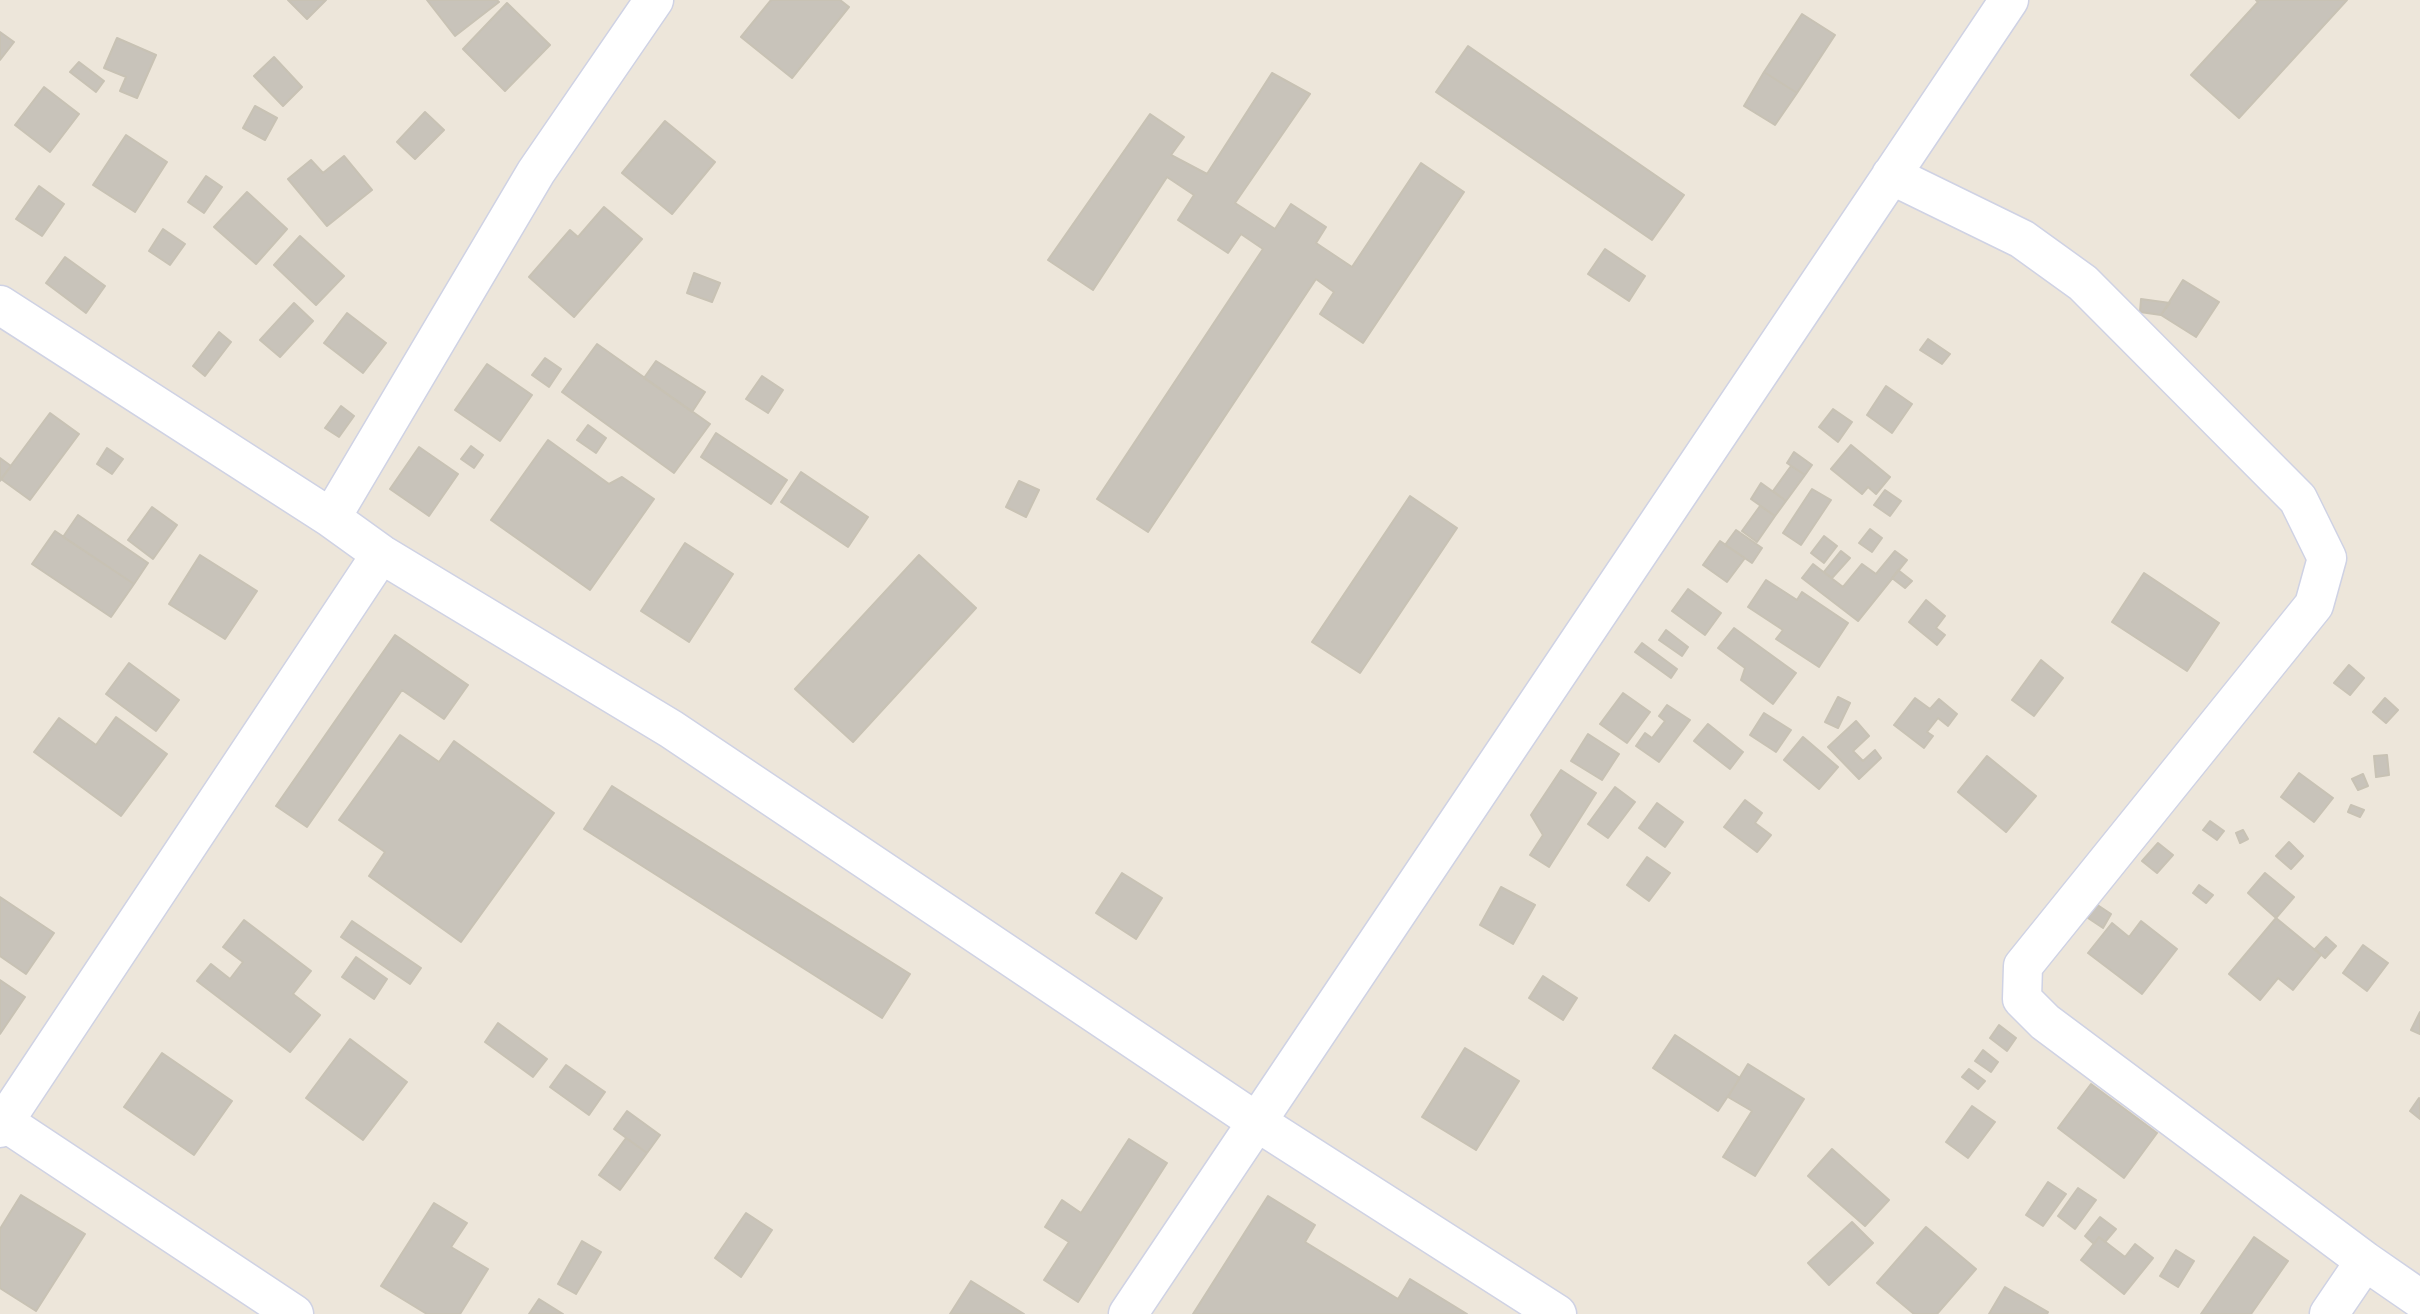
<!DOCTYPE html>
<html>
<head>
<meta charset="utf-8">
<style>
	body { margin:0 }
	canvas { display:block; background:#ede6da }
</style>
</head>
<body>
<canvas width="2420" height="1314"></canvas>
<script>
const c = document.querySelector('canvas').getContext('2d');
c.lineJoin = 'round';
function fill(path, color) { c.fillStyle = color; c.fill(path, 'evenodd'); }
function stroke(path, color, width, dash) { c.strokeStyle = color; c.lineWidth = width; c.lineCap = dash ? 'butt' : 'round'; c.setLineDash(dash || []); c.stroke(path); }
const building = new Path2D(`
	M288,0H326L307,19Z
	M427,0H497L499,2L455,36Z
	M771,0H840L849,7L792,78L741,37Z
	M2256,0H2347L2239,118L2191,75L2258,2Z
	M507,3L550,45L505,91L463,49Z
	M1802,14L1835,35L1797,93L1764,72Z
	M0,32L14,42L0,60Z
	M117,38L156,55L137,98L120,91L126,77L104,68Z
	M1468,46L1684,195L1652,240L1436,92Z
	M274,57L302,87L283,106L254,76Z
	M79,62L104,81L96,92L70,72Z
	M1764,72L1797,93L1775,125L1744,106Z
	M1272,73L1310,94L1235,203L1275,229L1291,204L1326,227L1316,243L1352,267L1421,163L1464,192L1363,343L1320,314L1334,292L1316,279L1148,532L1097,499L1263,249L1241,234L1228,253L1178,220L1194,195L1167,177L1093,290L1048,260L1150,114L1184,137L1171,155L1207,174Z
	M44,87L79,114L50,152L15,125Z
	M255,106L277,118L265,140L243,128Z
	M425,112L444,130L415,159L397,142Z
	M665,121L715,162L672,214L622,173Z
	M126,135L167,162L135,212L93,185Z
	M344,156L372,190L327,226L288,179L311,160L323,173Z
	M206,176L222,187L204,213L188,202Z
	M39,186L64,204L42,236L16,219Z
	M247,192L287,229L256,264L214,227Z
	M604,207L642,239L574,317L529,277L570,230L578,237Z
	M163,229L185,244L170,265L149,251Z
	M300,236L344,276L316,305L274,265Z
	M1605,249L1645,276L1629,301L1588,274Z
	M65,257L105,286L86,313L46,283Z
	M694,273L720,283L712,302L687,293Z
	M2183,280L2219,302L2196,337L2161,315Z
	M2141,299L2170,303L2161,315L2140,312Z
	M294,303L313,321L280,357L260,340Z
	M347,313L386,343L363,373L324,343Z
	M219,332L231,342L205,376L193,366Z
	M1928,339L1950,354L1942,364L1920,350Z
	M597,344L710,424L674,473L562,392Z
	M545,358L561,369L549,387L532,375Z
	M656,361L705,392L692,412L644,378Z
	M487,364L532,395L500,441L455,410Z
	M762,376L783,390L768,413L746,399Z
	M1886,386L1912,404L1892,433L1867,415Z
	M341,406L354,416L339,437L325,428Z
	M1833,409L1852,422L1838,442L1819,427Z
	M50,413L79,434L30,500L1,479Z
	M588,425L606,438L596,453L577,440Z
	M716,433L787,480L771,504L701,457Z
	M548,440L609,484L622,477L654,499L590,590L491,520Z
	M1851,445L1890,477L1876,494L1868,487L1862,494L1831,469Z
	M471,446L483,455L474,468L461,459Z
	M419,447L458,474L429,516L390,489Z
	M107,448L123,459L112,474L97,464Z
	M1794,452L1812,465L1805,475L1787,463Z
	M0,458L11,466L0,481Z
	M1791,466L1805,475L1786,501L1773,491Z
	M801,472L868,517L848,547L781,502Z
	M1019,481L1039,490L1026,517L1006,507Z
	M1761,483L1786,501L1775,516L1751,499Z
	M1812,489L1831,500L1801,545L1783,533Z
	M1885,490L1901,501L1890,516L1874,505Z
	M1410,496L1457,528L1360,673L1312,642Z
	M1760,506L1775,516L1757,542L1742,531Z
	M152,507L177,525L153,559L128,540Z
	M78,515L148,563L134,584L63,537Z
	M1870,529L1882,538L1872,552L1859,543Z
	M1736,530L1762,548L1752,563L1725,545Z
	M55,531L134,584L111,617L32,564Z
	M1824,536L1837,546L1824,563L1811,553Z
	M1720,541L1745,558L1727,582L1703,565Z
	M685,543L733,574L689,642L641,611Z
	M1841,551L1850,558L1832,578L1824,572Z
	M1895,551L1907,560L1858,621L1802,578L1813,564L1843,587L1862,564L1876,574Z
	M200,555L257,591L225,639L169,604Z
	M919,555L976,608L853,742L795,689Z
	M1898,570L1912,581L1905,588L1892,578Z
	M2144,573L2219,623L2187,671L2112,622Z
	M1766,580L1797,600L1802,592L1848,623L1819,667L1776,639L1783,630L1748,607Z
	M1688,589L1721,613L1705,635L1672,611Z
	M1926,600L1945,616L1936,628L1945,635L1937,645L1909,622Z
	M1734,628L1796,673L1773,704L1741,680L1745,668L1718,648Z
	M1666,630L1688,647L1682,656L1659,640Z
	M395,635L468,685L444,719L402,690L307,827L276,806Z
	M1642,643L1677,669L1671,678L1635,652Z
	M2041,660L2063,678L2034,716L2012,700Z
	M129,663L179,700L156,731L106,694Z
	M2349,665L2364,678L2350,695L2334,683Z
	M1623,693L1650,712L1627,743L1600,724Z
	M1838,697L1850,703L1838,728L1825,722Z
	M1915,698L1930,709L1939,699L1957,714L1948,726L1938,718L1927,732L1933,736L1924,748L1894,725Z
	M2385,698L2398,710L2386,723L2373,712Z
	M1667,705L1690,720L1659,762L1636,746L1645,733L1652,738L1665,721L1659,716Z
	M1764,713L1791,730L1776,752L1750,735Z
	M116,717L167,754L121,816L34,752L59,718L96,745Z
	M1856,721L1869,736L1853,751L1863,761L1875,750L1881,758L1859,779L1828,747Z
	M1708,724L1743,752L1730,769L1694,741Z
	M1588,734L1619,754L1602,780L1571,761Z
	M400,735L439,762L454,741L554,813L461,942L369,876L385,852L339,820Z
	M1803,737L1838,767L1819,789L1784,760Z
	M2387,755L2389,775L2376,777L2374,756Z
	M1987,756L2036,796L2006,832L1958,792Z
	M1561,770L1596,793L1549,867L1530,855L1543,835L1531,815Z
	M2299,773L2333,798L2314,822L2281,797Z
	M2363,774L2368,786L2358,790L2352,779Z
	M612,786L910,974L882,1018L584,829Z
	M1615,787L1635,802L1608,838L1588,824Z
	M1745,800L1762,813L1755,823L1771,835L1757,852L1724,827Z
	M1657,803L1683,822L1665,847L1639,828Z
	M2351,805L2364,810L2360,817L2348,812Z
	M2210,821L2224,831L2217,840L2203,830Z
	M2243,830L2248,839L2240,843L2236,833Z
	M2289,842L2303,856L2291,869L2276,856Z
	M2158,843L2173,855L2157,873L2142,861Z
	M1647,857L1670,873L1649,901L1627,885Z
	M1122,873L1162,898L1136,939L1096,913Z
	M2265,873L2294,897L2276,918L2248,893Z
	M2199,885L2213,895L2206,903L2193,893Z
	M1501,887L1535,905L1513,944L1480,925Z
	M0,897L54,933L26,974L0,956Z
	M2096,904L2111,914L2103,928L2088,918Z
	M2276,918L2321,955L2293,990L2278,978L2260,1000L2229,974Z
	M244,920L311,971L293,994L320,1015L290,1052L197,981L211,964L230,979L243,962L223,947Z
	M352,921L421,968L410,984L341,937Z
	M2141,921L2177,949L2142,994L2088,953L2112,923L2129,937Z
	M2326,937L2336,946L2325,958L2315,949Z
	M2363,945L2388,963L2367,991L2343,973Z
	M356,957L387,979L374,999L342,977Z
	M1543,976L1577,998L1563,1020L1529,998Z
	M0,980L25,997L0,1034Z
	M2420,1012V1034L2411,1030Z
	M498,1023L547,1059L533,1077L485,1042Z
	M1999,1025L2016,1038L2007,1051L1990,1038Z
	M1675,1035L1740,1078L1718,1111L1653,1068Z
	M350,1039L407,1082L363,1140L306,1098Z
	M1465,1048L1519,1081L1476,1150L1422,1117Z
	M1983,1050L1998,1062L1991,1072L1975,1061Z
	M162,1053L232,1101L194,1155L124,1107Z
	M1748,1064L1804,1099L1755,1176L1723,1157L1752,1111L1728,1097Z
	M566,1065L605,1092L589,1115L550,1087Z
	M1969,1069L1985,1081L1978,1089L1962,1077Z
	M2091,1084L2157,1133L2124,1178L2058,1128Z
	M2419,1098L2420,1099V1119L2410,1111Z
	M1972,1106L1995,1122L1968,1158L1946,1142Z
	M627,1111L660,1135L647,1153L614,1129Z
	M626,1138L647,1153L620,1190L599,1175Z
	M1129,1139L1167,1163L1078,1302L1044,1280L1069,1242L1045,1227L1062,1200L1081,1213Z
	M1832,1149L1889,1200L1865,1226L1808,1176Z
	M2048,1182L2066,1194L2043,1226L2026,1215Z
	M2078,1188L2096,1200L2075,1229L2058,1216Z
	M21,1195L85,1234L36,1311L0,1288V1229Z
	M1268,1196L1315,1225L1305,1242L1398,1299L1410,1279L1467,1314H1193Z
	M434,1203L467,1223L451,1247L488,1269L460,1314H427L381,1286Z
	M746,1213L772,1230L741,1277L715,1258Z
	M2100,1217L2116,1229L2105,1242L2099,1237L2094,1244L2085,1236Z
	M1852,1222L1873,1243L1829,1285L1808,1263Z
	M1926,1227L1976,1269L1937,1314H1914L1877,1283Z
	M2099,1237L2125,1257L2135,1244L2153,1258L2124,1294L2081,1260Z
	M2254,1237L2288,1261L2251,1314H2201Z
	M582,1241L601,1252L576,1294L558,1284Z
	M2176,1250L2194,1261L2178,1287L2160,1276Z
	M971,1281L1024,1314H950Z
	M2005,1287L2048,1312L2047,1314H1989Z
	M539,1299L563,1314H529Z`);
const minor = new Path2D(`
	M1891,175L2022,239L2083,283L2298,499L2327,558L2314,605L2023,966L2022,999L2045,1022L2365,1261L2420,1299
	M0,305L331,518L381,554L671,729L1257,1122L1557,1314
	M331,518L536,172L654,0
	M0,1119L294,1314
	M0,1128L381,554
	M1128,1314L2009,0
	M2329,1314L2365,1261`);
fill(building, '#c8c3ba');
stroke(building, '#c8c2b4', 2);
stroke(minor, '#cfd2e4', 41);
stroke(minor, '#fff', 38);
</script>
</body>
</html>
